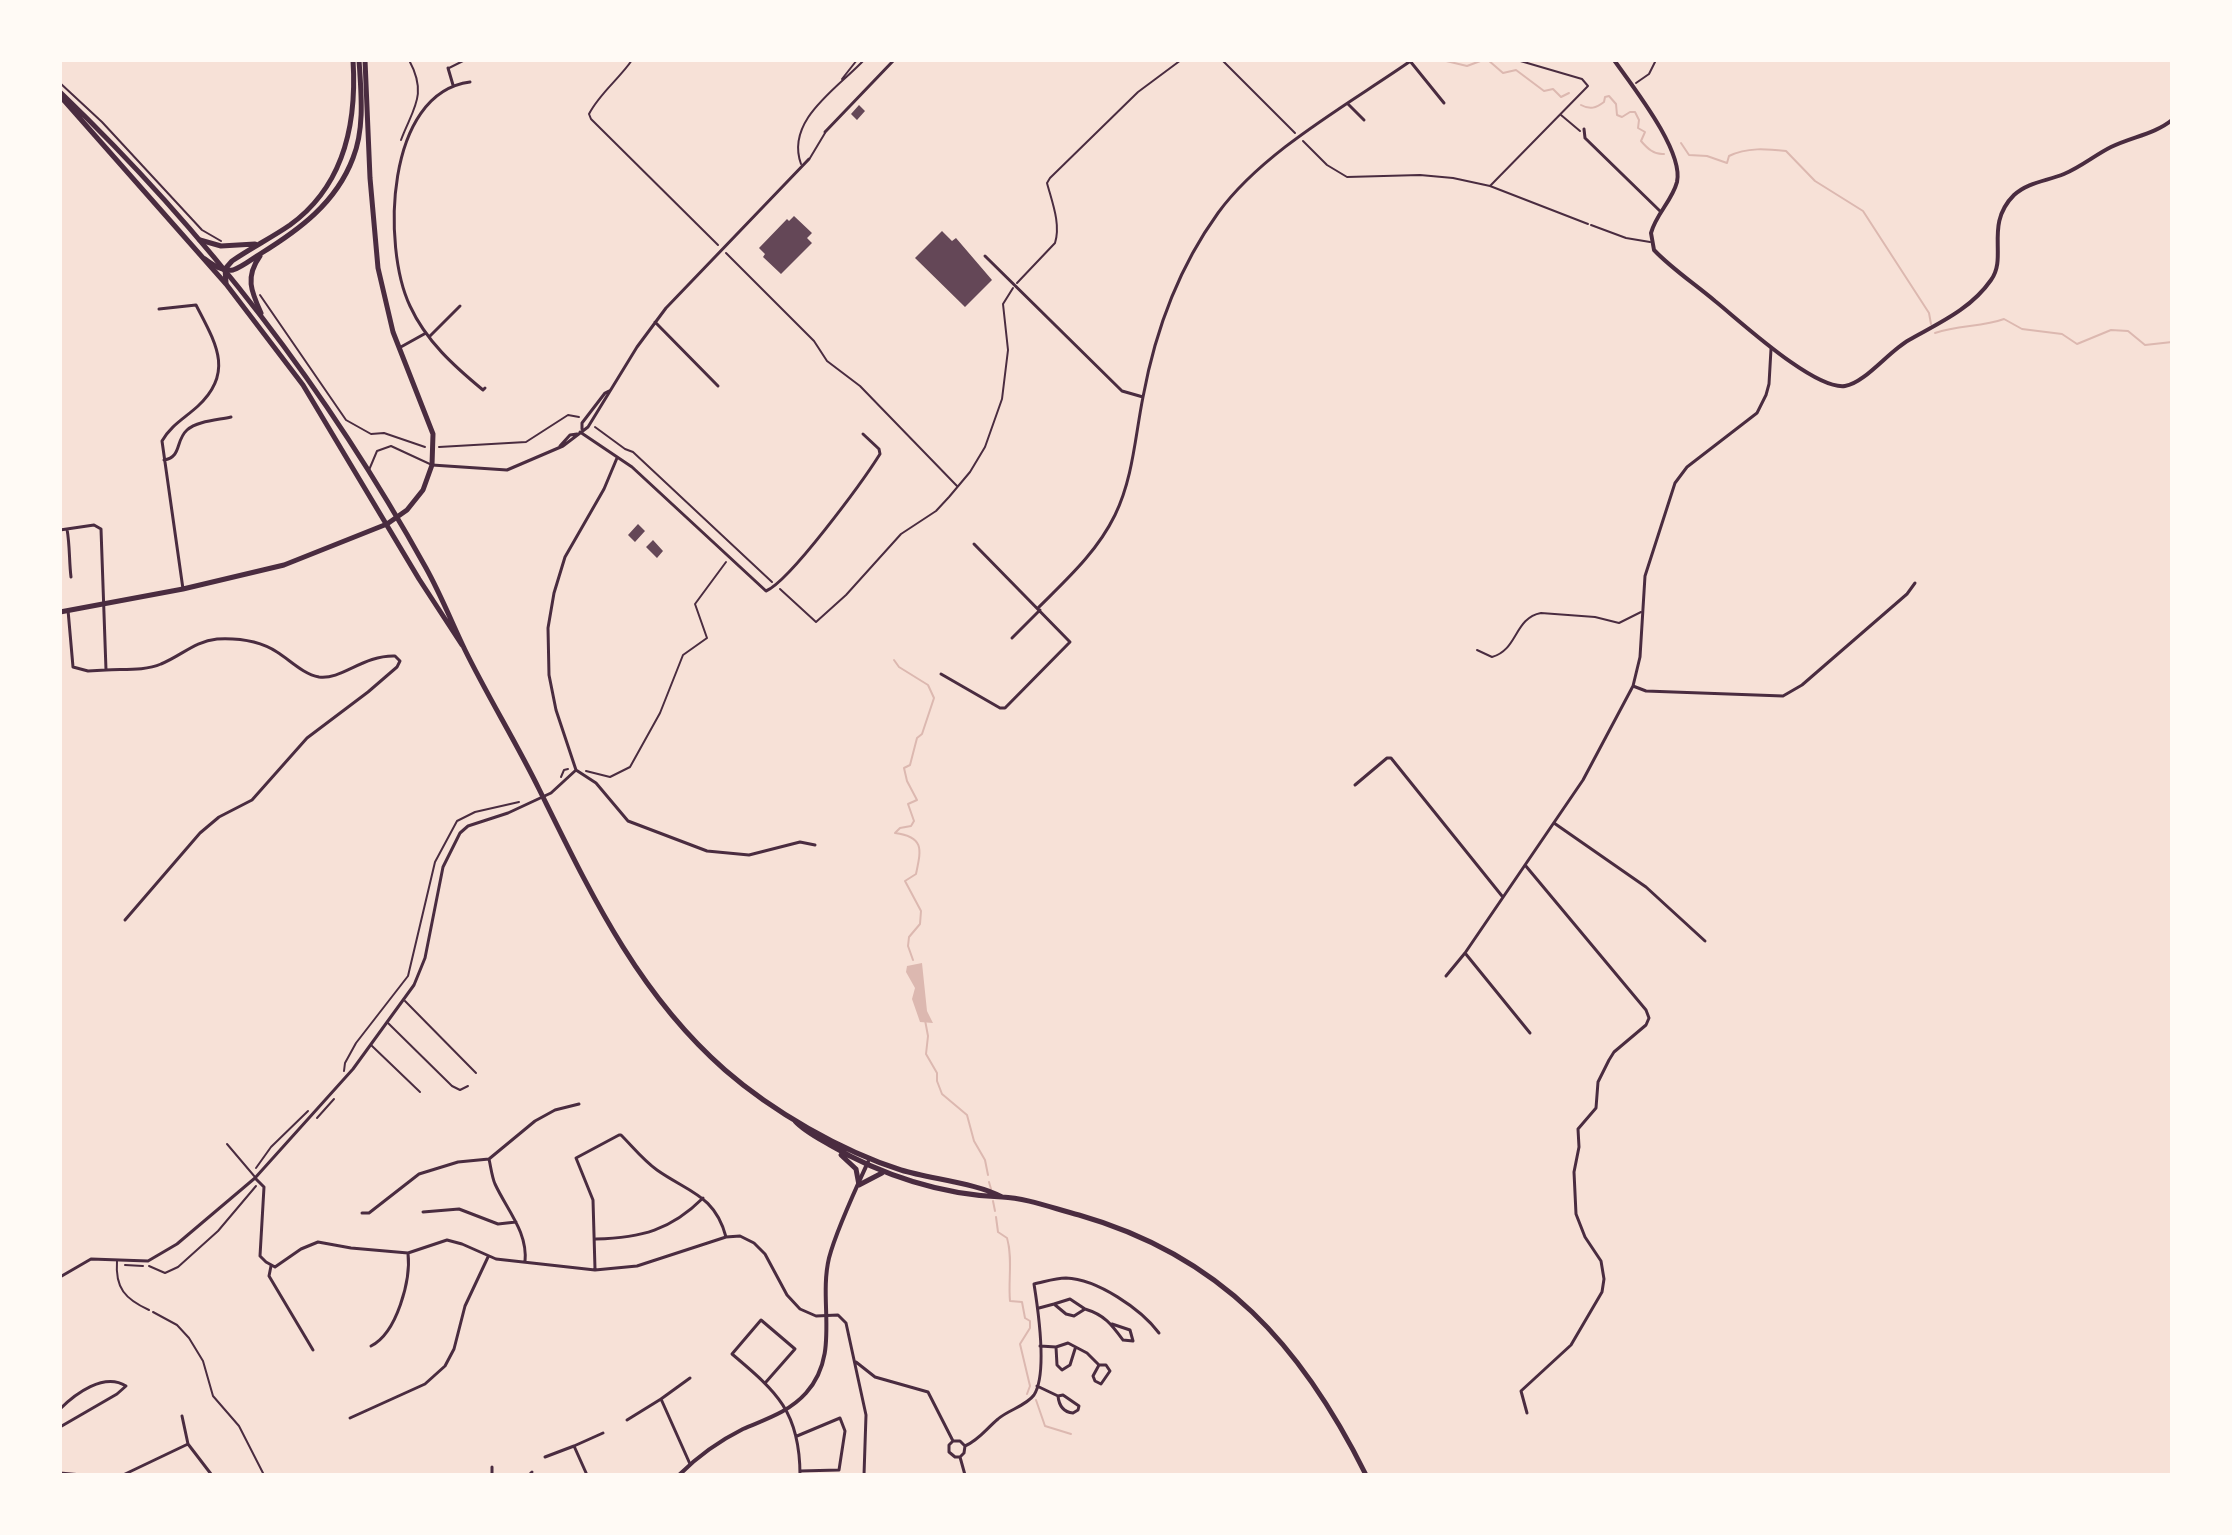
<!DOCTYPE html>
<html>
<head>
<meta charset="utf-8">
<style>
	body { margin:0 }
	#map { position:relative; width:2232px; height:1535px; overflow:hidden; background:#f7e1d7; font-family:Literata,serif }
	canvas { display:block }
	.frame { position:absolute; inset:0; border:62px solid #fffaf5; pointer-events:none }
</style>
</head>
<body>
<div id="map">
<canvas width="2232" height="1535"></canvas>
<div class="frame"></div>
</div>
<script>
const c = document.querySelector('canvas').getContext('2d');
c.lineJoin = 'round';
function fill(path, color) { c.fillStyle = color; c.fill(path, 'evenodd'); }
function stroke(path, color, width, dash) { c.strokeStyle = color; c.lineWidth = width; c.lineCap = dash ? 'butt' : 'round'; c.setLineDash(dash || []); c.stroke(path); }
const water = new Path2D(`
	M922,963L927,1011L933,1023L920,1022L912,999L915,988L906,972L907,966Z`);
const stream = new Path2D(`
	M1442,60L1467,66L1483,60
	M1488,60L1503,73L1516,70L1544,91L1553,89L1561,97L1569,93
	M1581,105C1590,110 1596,108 1604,102L1605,97L1609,96L1616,104L1617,115L1622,117L1630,112H1635L1639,120L1638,128L1645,132L1641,141C1647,148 1654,155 1664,154
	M1681,143L1689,155L1707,156L1727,163L1729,156C1747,147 1767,149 1786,151L1815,181L1863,211L1929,313L1931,324
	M1935,333C1959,325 1982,327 2004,319L2022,329L2062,334L2077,344L2111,330L2128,331L2145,345L2172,342
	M894,660L899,667L928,685L934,698L922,734L917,738L910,765L904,768L907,781L917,800L908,804L914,821L911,826L900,828L895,833C925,837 921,850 916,874L905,881L921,911L920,924L909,937L908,946L913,960
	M925,1020L928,1036L926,1054L937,1073V1081L942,1094L967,1115L974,1141L985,1160L988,1175
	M989,1182L991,1189
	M993,1201L995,1211
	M996,1217L998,1232L1007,1238C1013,1258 1008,1280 1010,1301L1022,1302L1025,1318L1030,1321V1328L1020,1344L1030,1386L1027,1394
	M1036,1400L1045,1426L1071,1434`);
const building = new Path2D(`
	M859,105L865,111L857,120L851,114Z
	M794,216L812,233L807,238L812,243L781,274L763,257L765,254L759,248L787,219L789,221Z
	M942,231L952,241L956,238L992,280L965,307L915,258Z
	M638,524L645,531L635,542L628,535Z
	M653,540L663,551L657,558L646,547Z`);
const path = new Path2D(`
	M632,60C620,78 599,94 589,114L591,119L718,245
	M1222,60L1295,133
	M60,62L61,60
	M60,83L102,122L202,230L221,241
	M1636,83L1649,74L1656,60
	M1561,115L1580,131
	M401,140C413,108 428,95 409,60
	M1303,141L1327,165L1347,177L1420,175L1453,178L1490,186L1588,224
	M1490,186L1588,86L1582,79L1517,60
	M726,253L814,341L827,361L860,386L957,486
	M1017,283L1055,243C1061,224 1052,202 1047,183L1050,178L1138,92L1181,60
	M260,295L346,420L371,434L384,433L425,447
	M595,427L625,449L633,452L772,582
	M439,447L526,442L568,415L579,417
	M780,589L816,622L846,595L901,534L936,511L949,497L970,472L985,447L1002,399L1008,350L1003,304L1013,288
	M586,771L610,777L630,767L660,713L683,655L707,638L695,604L726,562
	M561,777L564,770L568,769
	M344,1071L345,1063L356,1043L408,976L435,862L457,821L475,812L519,802
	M317,1118L334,1099
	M256,1168L271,1147L308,1111
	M125,1265L143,1266
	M149,1266L165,1273L178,1267L218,1231L256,1186
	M153,1312L177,1325L189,1338L203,1361L213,1396L239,1426L264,1475`);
const service = new Path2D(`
	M449,68L465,60
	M842,79L857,60
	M810,158L825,133
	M801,164C785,120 838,88 864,60
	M1591,225L1626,238L1650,242
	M369,470L377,451L391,446L432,465
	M1477,650L1492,657C1518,650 1514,618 1541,613L1595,617L1619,623L1641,612
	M405,1001L476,1073
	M388,1023L452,1086L460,1090L468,1086
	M371,1045L420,1092
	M227,1144L255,1177
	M117,1261C115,1288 125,1299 149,1310`);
const minor = new Path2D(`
	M1410,61L1444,103
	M448,68L453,85
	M470,82C385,93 382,247 410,306C426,341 454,366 483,390L485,388
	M1348,104L1364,120
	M1584,129L1585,138L1661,212
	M825,132L894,60
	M985,256L1122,391L1143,397
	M159,309L196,305C215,342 235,372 198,406C185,418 171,425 162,441L183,589
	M655,322L718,386
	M429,337L460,306
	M399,348L426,333
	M582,429V423L605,393L609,391
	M580,432L632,467L766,591C790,581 863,481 880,454L879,449L863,434
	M560,446L570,435L577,434
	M617,458L604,489L565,557L554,593L548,628L549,675L556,710L576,770L596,783L628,821L707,851L749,855L800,842L815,845
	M164,460C182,457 175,441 187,430C197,421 218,420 231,417
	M432,465L507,470L563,446L588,427L637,347L666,308L809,159
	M67,529C70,546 69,561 71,577
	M60,530L94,525L101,529L106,670C124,669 145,671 161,664C181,656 195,641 217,639C237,638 260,641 277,652C290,660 303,674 319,677C342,680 363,655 395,656L400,661L397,667L368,692L307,738L252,800L219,817L200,833L125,920
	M1038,608C1067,579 1097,552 1115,515C1133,478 1135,437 1143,397C1155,332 1179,267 1218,213C1263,151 1349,104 1412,60
	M68,610L73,667L88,671L106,670
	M1012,638L1040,610
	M941,674L1000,708H1005L1070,642L974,544
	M1633,686L1646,691L1783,696L1802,685L1907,594L1915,583
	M1355,785L1387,758H1391L1502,896
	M1554,823L1646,887L1705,941
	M1525,865L1646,1010L1649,1018L1646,1025L1614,1052L1609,1060L1598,1082L1596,1108L1578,1129L1579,1147L1574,1172L1576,1214L1585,1237L1601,1261L1604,1279L1602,1292L1571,1345L1521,1391L1527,1413
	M1465,953L1530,1033
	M1446,976L1465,953L1583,780L1633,686L1640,657L1645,576L1675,483L1687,467L1757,413L1766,395L1769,384L1771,349
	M489,1159C491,1168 492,1177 495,1184C507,1210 528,1232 525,1262
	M255,1178L264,1187L260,1256L266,1262L275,1267L301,1249L318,1242L351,1248L408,1253L447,1240L462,1244L496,1259L595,1270L637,1266L726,1237L740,1236L754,1243L765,1254L787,1295L800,1309L816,1316L838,1315L846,1323L866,1415L864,1475
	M423,1212L459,1209L498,1224L516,1222
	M362,1213H369L419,1174L458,1162L489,1159L535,1121L555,1110L579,1104
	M596,1239C641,1238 671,1230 703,1198
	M271,1266L269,1276L313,1350
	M595,1269L593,1200L576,1158L619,1135H621C633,1147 643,1160 657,1170C688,1192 715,1195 726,1237
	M60,1277L91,1259L148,1261L177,1244L255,1178L353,1069L414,985L425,958L443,867L460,833L468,826L508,813L551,793L576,770
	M1054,1304L1070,1299L1085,1309
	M1039,1308L1054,1304L1066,1314L1074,1316L1085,1309C1105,1315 1112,1325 1123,1340L1133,1341L1130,1330L1112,1324
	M371,1346C397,1333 411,1280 408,1253
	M1040,1346L1056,1347L1068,1343L1087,1353L1099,1365L1093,1376L1095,1381L1101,1384L1110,1371L1106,1365H1099
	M1056,1347L1057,1365L1062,1370L1070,1365L1075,1349
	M856,1362L875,1377L928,1392L953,1441
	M766,1382L795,1349L761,1320L732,1354C777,1392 800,1412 800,1475
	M1037,1386L1058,1396C1059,1406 1063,1412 1073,1413L1078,1410L1079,1406L1063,1395L1058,1396
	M661,1399L690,1378
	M60,1409C75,1394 104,1372 126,1386L117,1394L60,1427
	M182,1416L188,1444L211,1474
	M350,1418L425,1384L445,1366L454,1349L465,1306L488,1257
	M627,1420L661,1399L690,1464
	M797,1436L840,1418L845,1431L839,1470L800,1471
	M965,1446C979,1440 986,1429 998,1419C1008,1410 1026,1406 1034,1395C1048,1373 1038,1309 1034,1284C1044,1282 1055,1278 1066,1278C1097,1279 1141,1309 1159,1333
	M545,1457L574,1446
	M960,1457H955L949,1452V1445L953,1441H960L965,1446L964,1453L960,1457L965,1475
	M492,1467V1475
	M60,1473L82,1475
	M123,1475L188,1444
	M529,1475L532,1472
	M587,1475L574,1446L603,1433`);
const tertiary = new Path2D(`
	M1614,60C1633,87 1684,151 1677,182C1672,201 1656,214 1651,233L1654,250C1672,269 1695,284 1715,301C1740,321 1814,390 1845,386C1865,383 1889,351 1909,340C1939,323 1971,309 1991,280C2008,257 1984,225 2014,195C2028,182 2047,181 2064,174C2081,167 2095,155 2111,147C2131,137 2155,134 2172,120
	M679,1475C698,1456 719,1441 743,1429C766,1419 789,1412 806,1393C841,1354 818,1304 829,1258C836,1231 856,1188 868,1162`);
const secondary = new Path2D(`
	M200,240L221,246L255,244
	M260,256C245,277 251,291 261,313
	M205,259C213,265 223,272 233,270C242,267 252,259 260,254C299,230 336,203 353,158C365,128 361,92 359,60
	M226,283L225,269L232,261C251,248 271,238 290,225C344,186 357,123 353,60
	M60,612L183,589L284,565L387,524L407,510L423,490L432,465L433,434L393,332L378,268L370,178L365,60`);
const trunk = new Path2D(`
	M60,92C206,232 328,391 426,568C441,595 452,623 465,650C488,697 516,742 539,789C590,892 637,993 725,1070C772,1111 841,1151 901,1170C930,1179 977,1183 1002,1197
	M61,97L226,284L303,385L419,579L462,645
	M795,1121C804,1131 818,1138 830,1145C881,1175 942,1195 1002,1197C1027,1198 1055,1209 1079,1215C1222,1256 1302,1346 1366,1475
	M841,1155L856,1169L859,1185L882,1173`);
fill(water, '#dcb8b0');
stroke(stream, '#dcb8b0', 2);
fill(building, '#644757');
stroke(path, '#4a2c40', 2);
stroke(service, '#4a2c40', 2);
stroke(minor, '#4a2c40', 3);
stroke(tertiary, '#4a2c40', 4);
stroke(secondary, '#4a2c40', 5);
stroke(trunk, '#4a2c40', 5);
</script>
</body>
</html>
